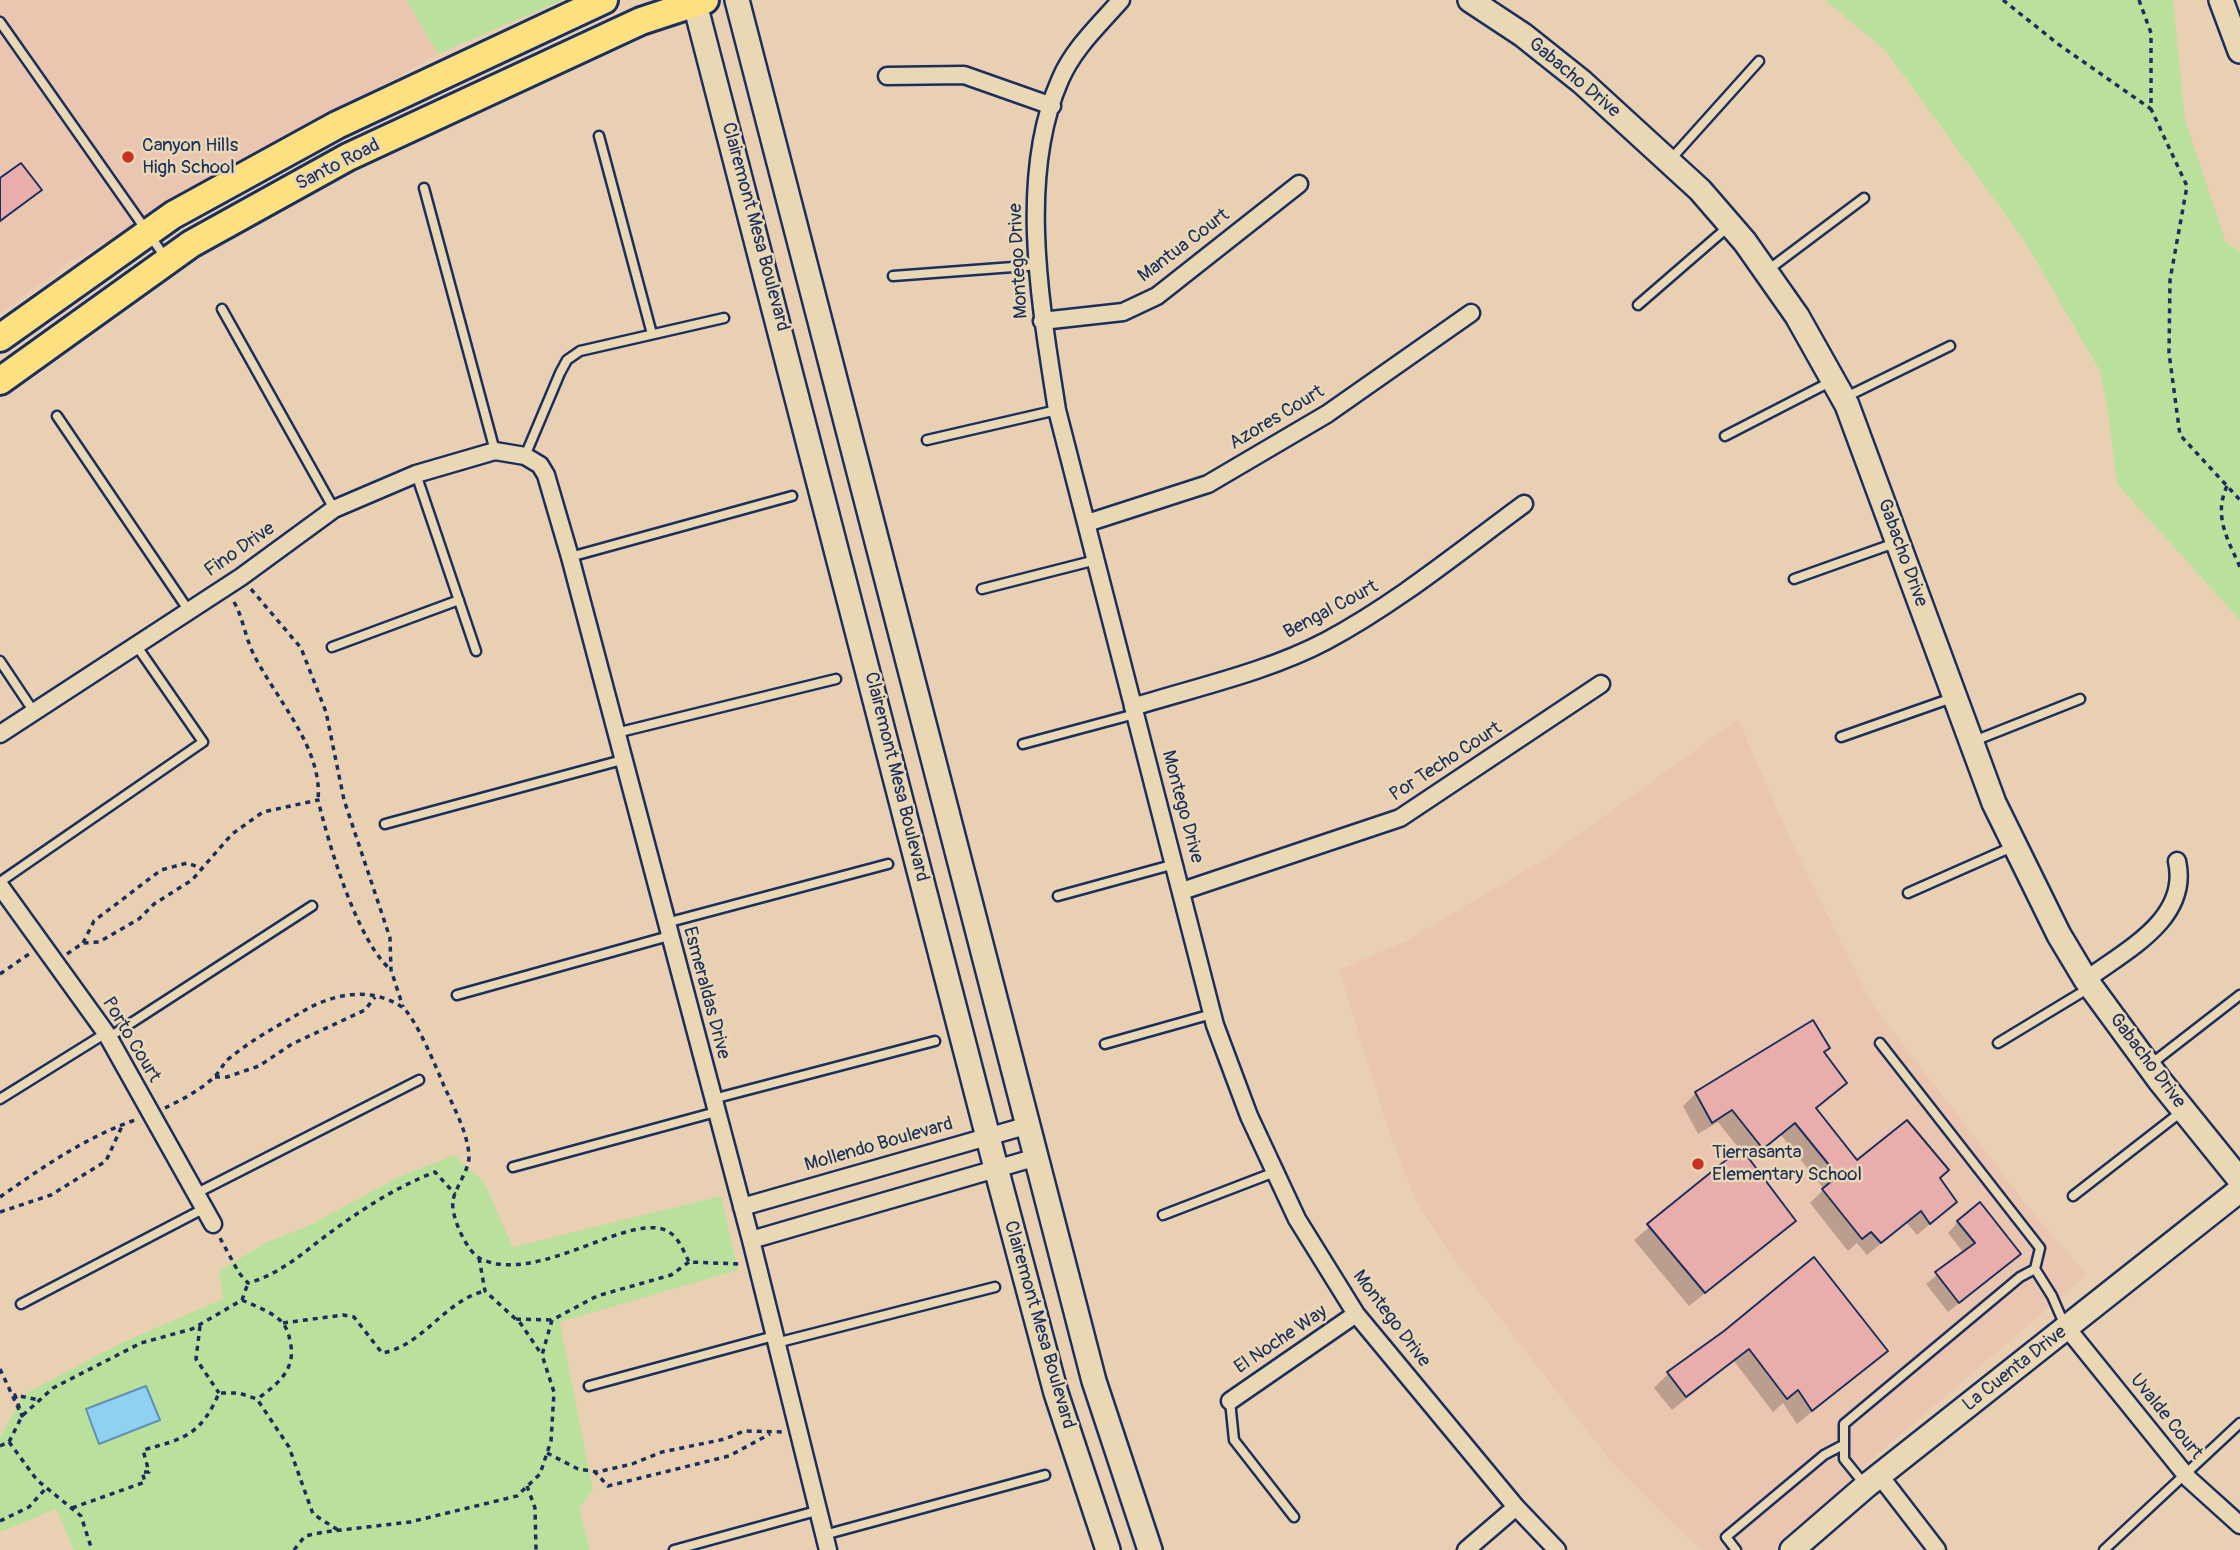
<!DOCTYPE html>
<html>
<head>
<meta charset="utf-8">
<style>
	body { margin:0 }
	canvas { display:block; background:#ead0b3 }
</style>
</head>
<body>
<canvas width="2240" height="1550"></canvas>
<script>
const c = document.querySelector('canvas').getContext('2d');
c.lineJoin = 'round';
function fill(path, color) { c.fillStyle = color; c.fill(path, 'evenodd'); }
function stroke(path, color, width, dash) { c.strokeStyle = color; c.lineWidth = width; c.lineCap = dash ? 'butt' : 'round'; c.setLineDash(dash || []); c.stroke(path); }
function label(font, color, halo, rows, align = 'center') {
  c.font = font + ' Pangolin,sans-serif'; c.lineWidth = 5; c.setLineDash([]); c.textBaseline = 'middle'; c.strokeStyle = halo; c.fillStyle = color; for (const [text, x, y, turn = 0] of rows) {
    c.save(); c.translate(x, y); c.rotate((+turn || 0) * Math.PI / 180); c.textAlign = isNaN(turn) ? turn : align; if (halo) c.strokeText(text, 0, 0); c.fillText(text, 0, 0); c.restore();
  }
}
const built = new Path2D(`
	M0,0H406L438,54L73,260L0,313Z
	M1738,719L1792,843L1870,1001L2034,1214L2087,1275L1872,1459L1781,1550H1702L1686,1536L1612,1463L1450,1254L1415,1199L1388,1129L1339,970L1406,941L1546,858Z`);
const green = new Path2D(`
	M406,0H563L438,54Z
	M1825,0H2173L2185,120L2226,243L2240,252V620L2117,484L2109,419L2100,371L2024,240L1885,50Z
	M454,1155L484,1182L513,1247L721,1196L738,1270L560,1322L593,1491L579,1508L590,1550H74L56,1509L0,1532V1437L24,1394L123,1342L223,1299L219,1271L267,1242L306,1227L399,1177Z`);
const water = new Path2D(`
	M146,1386L160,1420L99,1444L86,1409Z`);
const shadow = new Path2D(`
	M0,180L39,190L0,223Z
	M1828,1048L1823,1054L1844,1083L1815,1109L1857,1162L1938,1178L1955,1202L1917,1235L1907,1223L1867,1255L1857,1243L1848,1251L1810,1203L1824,1189L1781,1135L1748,1161L1794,1221L1689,1306L1634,1240L1741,1151L1718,1122L1698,1134L1683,1106L1696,1093Z
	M1958,1222L2008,1264L1948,1312L1926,1284L1964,1253L1948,1233Z
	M1725,1333L1886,1351L1797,1424L1783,1403L1773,1412L1734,1361L1672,1410L1654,1388L1668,1374Z`);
const building = new Path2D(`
	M21,163L42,190L0,221V178Z
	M1813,1020L1830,1048L1824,1052L1847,1083L1816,1108L1857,1160L1907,1120L1949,1170L1940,1178L1957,1202L1930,1224L1921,1211L1881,1243L1871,1232L1862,1239L1822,1189L1838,1176L1795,1123L1763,1149L1732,1110L1712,1123L1695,1092Z
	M1741,1148L1796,1221L1705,1293L1647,1224Z
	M1980,1202L2021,1254L1959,1303L1935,1272L1975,1243L1957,1221Z
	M1814,1257L1888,1351L1812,1411L1798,1390L1787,1399L1749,1349L1686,1397L1667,1372L1724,1331Z`);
const path = new Path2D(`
	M2003,0L2058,44L2151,109
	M2139,0L2151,33V109L2187,186L2170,280L2169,353L2180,435L2240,500
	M2227,486C2213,516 2228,540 2240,567
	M251,589L301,648L326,712L344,800L390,938L391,970L403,1007
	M234,602C243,618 245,636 253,653C275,698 323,748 318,800
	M83,943L94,921L161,870L187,863L201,868
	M67,954L83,943L99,942L139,919L154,904L192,880L232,834L263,812L318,800C329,845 357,941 391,970
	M0,974L29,954
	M215,1077H227L259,1066L292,1044L365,1010L375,997
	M165,1108C181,1100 201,1090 214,1077C221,1071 223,1062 231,1057C254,1038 281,1024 307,1009C336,993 372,987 402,1007C415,1016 437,1069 444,1086C454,1108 467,1131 469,1155C470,1169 456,1186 453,1200C450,1215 467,1253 481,1259C539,1286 632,1209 669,1232C679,1238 684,1252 689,1262L739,1264
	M0,1197C43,1167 86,1137 135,1120
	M0,1212L51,1195L106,1161L123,1124
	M220,1238L239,1273L248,1283C282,1274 307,1249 335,1229C367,1206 399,1186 435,1172L455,1194
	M479,1258L485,1291L521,1324L542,1355
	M242,1300C255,1306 270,1311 281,1321C286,1326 289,1334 290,1341C297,1369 278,1384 257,1399
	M516,1319L552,1320
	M283,1323L343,1315L354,1317L382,1353C423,1346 445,1300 485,1291
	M200,1326L196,1359L219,1393
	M0,1369L22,1416L15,1395L39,1400
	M9,1442L37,1480L81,1516L92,1550
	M0,1446L9,1442L22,1416L53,1388L141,1343L192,1329L242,1300L248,1283
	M547,1453L578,1469L597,1472L632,1464L662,1452L725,1439L744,1431L783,1432
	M594,1471L608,1486L729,1456L770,1434
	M527,1486L535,1508L536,1550
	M72,1508L145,1482L142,1472H149L143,1450C184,1439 201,1435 219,1393H239L257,1399L289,1447L313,1514L338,1530
	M0,1521L29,1507L47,1487
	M294,1550L305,1536L324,1532L410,1522L517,1496L540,1474L551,1441L554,1392L542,1355L552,1320L597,1296L671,1275L689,1262`);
const lane = new Path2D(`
	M0,22L165,257
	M599,136L652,334
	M1671,159L1759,61
	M424,188L495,451
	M1768,270L1864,198
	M893,276L1040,265
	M1638,305L1728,227
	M222,309L334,509
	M1846,397L1950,346
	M57,416L189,611
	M1725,436L1830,382
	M927,440L1057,410
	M525,456L560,373L567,360L580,351L724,318
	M416,474L476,651
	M570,557L792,496
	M1794,579L1895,543
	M982,589L1096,560
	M332,647L459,600
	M0,661L34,712
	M616,733L836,679
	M1841,737L1952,698
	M1974,741L2080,699
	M1023,744L1135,714
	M385,824L622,760
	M0,882L203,742L136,645
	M1908,893L2012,847
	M1058,896L1175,864
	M666,923L888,864
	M457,995L669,936
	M108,1038L312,906
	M1880,1043L2040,1248L2035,1269
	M1998,1043L2089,988
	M1105,1044L1212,1014
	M2151,1064L2240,995
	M0,1099L106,1033
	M713,1099L935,1041
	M513,1167L716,1112
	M195,1194L419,1080
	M2073,1196L2181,1112
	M1163,1215L1275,1172
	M21,1304L203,1209
	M776,1343L995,1287
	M589,1386L774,1336
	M1230,1401L1234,1440L1294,1517
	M1865,1485L1844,1459V1424L2020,1277L2035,1269L2052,1296L2065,1326
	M824,1535L1045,1475
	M674,1550L820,1510
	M1736,1550L1726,1537L1824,1455L1843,1445
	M2104,1550L2240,1423`);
const street = new Path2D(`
	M1121,0C1099,25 1073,49 1060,80C1017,178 1041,307 1057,410L1215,1025L1249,1116L1297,1219L1356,1314L1516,1507L1557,1550
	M887,76L964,75L1052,106
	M1042,321L1123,312L1157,296L1299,184
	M1087,523L1208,484L1327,414L1471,313
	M1133,707C1197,687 1267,672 1326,641C1397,603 1460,551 1524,504
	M0,734L241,577L334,509L416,474L495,451L525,456L540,465L546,475L570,557L751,1240L828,1550
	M0,886L106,1033L213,1224
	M1182,891L1400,818L1601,684
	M2086,980C2126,950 2190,919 2177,861
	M742,1207L1029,1125
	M751,1240L1037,1157
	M2067,1328L2189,1479L2240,1525
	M1230,1401L1356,1314
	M1880,1476L1937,1550
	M1466,1550L1516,1507`);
const secondary = new Path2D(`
	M737,0L1094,1381L1150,1550
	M1470,0L1523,35L1582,82L1700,190L1745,242L1797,316L1847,405L1994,803L2059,935L2086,980L2160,1081L2240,1180
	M2221,0L2240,51
	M695,4L996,1168L1056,1393L1108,1550
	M1792,1550L1866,1486L2240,1190`);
const primary = new Path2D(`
	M0,338L173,215L337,125L604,0
	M0,381L191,244L348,157L641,21L705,0`);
const markers = [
	[128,157,7,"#c8321e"],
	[1698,1164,7,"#c8321e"]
];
const streetNames = [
	["Gabacho Drive",1574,78,40],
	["Santo Road",338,165,-27],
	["Clairemont Mesa Boulevard",755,227,75],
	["Mantua Court",1184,246,-37],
	["Montego Drive",1019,261,-93],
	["Azores Court",1277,418,-31],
	["Fino Drive",240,550,-35],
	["Gabacho Drive",1902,553,70],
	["Bengal Court",1331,610,-28],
	["Por Techo Court",1446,762,-33],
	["Clairemont Mesa Boulevard",896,777,76],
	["Montego Drive",1182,807,75],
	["Esmeraldas Drive",706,993,75],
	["Porto Court",131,1040,59],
	["Gabacho Drive",2147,1061,53],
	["Mollendo Boulevard",879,1145,-16],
	["Montego Drive",1391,1319,53],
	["Clairemont Mesa Boulevard",1039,1325,74],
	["El Noche Way",1281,1340,-34],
	["La Cuenta Drive",2015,1369,-38],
	["Uvalde Court",2166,1417,51]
];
const poiNames = [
	["Canyon Hills",142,146],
	["High School",142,168],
	["Tierrasanta",1712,1153],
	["Elementary School",1712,1175]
];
fill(built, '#eac6b1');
fill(green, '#b9e19c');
fill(water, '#90d0f1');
stroke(water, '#6190b6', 2);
fill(shadow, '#0003');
fill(building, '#e9aeac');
stroke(building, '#1b2f5e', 2);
stroke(lane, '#1b2f5e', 13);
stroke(street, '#1b2f5e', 21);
stroke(secondary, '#1b2f5e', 28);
stroke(primary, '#1b2f5e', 32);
stroke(path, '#1b2f5e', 3.5, [5, 5]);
stroke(lane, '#ead8b5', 8);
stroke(street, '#ead8b5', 16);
stroke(secondary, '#ead8b5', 23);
stroke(primary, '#fde080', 26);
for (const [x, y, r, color] of markers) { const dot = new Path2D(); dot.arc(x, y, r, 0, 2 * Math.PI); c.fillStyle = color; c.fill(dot); stroke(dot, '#ead8b5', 2.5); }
label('19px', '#1b2f5e', '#ead8b5', streetNames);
label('19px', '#1b2f5e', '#ead8b5', poiNames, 'left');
</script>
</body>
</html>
